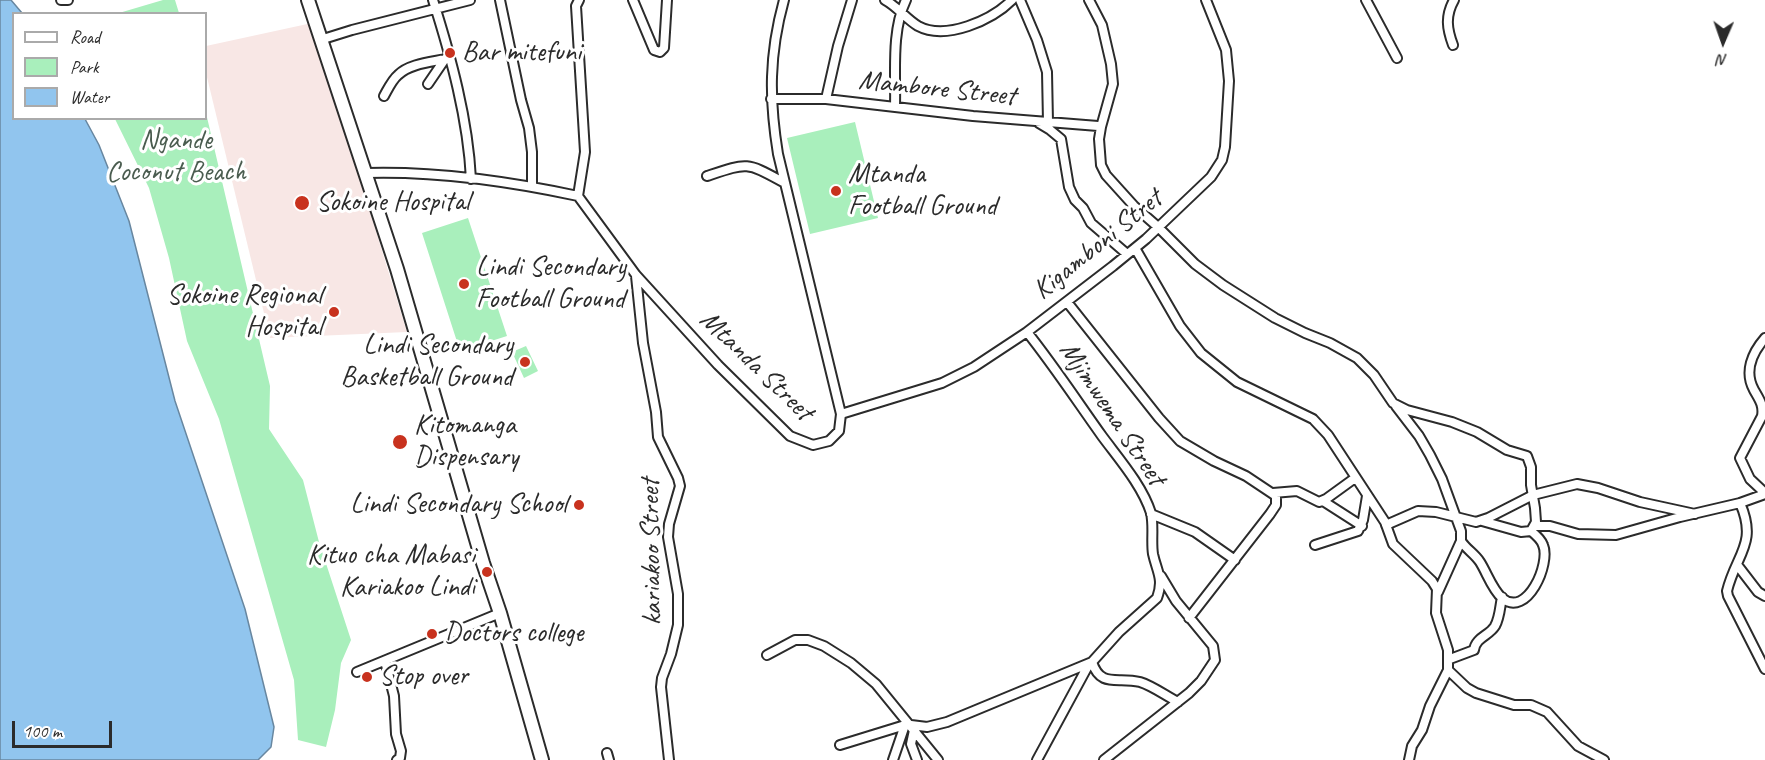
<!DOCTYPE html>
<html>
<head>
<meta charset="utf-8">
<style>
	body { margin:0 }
	#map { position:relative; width:1765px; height:760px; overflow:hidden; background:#fff; font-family:Caveat,sans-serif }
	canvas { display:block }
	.legend { position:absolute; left:12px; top:12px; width:195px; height:108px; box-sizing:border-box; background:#fff; border:2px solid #aaa; margin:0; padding:8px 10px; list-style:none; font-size:18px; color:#2b2b2b }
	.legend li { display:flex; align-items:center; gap:12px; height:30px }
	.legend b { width:30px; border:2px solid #aaa }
	.north { position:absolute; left:1693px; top:12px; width:60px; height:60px; -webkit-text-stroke:4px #fff; paint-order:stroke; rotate:182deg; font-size:16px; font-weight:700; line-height:24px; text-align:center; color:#2b2b2b }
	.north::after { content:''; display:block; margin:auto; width:21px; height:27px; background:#2b2b2b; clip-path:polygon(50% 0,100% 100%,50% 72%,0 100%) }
	.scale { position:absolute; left:12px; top:721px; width:100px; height:27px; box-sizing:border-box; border:3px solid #2b2b2b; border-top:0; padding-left:8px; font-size:18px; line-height:21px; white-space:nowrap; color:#2b2b2b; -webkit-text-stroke:4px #fff; paint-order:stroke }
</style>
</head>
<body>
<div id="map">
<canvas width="1765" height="760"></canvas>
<ul class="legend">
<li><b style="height:8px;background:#fff"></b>Road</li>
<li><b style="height:16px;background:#a9efbc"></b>Park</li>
<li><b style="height:16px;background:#91c5ee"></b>Water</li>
</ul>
<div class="north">N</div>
<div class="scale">100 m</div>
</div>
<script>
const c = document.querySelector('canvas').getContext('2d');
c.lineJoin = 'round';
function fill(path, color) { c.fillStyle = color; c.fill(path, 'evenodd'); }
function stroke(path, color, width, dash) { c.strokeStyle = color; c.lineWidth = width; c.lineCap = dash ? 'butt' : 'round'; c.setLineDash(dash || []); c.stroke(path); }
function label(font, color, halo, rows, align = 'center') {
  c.font = font + ' Caveat,sans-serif'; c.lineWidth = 6; c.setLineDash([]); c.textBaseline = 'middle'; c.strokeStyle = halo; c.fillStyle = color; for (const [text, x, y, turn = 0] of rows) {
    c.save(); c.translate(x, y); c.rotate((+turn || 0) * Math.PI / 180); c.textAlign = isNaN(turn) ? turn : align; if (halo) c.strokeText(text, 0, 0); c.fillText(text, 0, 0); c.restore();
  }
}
const built = new Path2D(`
	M312,23L407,332L270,338L206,73V46Z`);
const green = new Path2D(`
	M163,0H175L179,13H119Z
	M206,113L270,386L269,429L303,480L319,542L351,640L341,663L335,710L326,747L298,740L294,680L219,419L187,341L169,258L149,188L115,119L206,118Z
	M855,122L878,218L810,234L787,138Z
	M468,218L507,336L460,351L422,233Z
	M526,346L538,371L524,378L512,352Z`);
const water = new Path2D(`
	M0,0H11L22,13L14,14V118L85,119L99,145L129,221L175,401L245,609L274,727L271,747L258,760H0Z`);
const minor = new Path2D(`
	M61,0H68
	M433,0C451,57 468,119 471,179
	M500,0L521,100L529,128L532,152V186
	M633,0L654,50L660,52L664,48L667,0
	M885,0C898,7 906,19 918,26C946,41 992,20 1012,0
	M1020,0L1037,40L1047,72L1048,122
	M1089,0L1102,25L1111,64L1113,84L1101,127L1099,139L1101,165L1106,175L1134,206L1158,227L1195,264L1223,285L1275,318L1305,333L1330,343L1357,358L1374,375L1393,403L1407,410L1452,422L1477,432L1507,450L1527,456L1531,467V485L1535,508L1536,522L1531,531L1521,532L1482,521
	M1366,0L1397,58
	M320,40L352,30L470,0
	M1453,45C1447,29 1445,16 1454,0
	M428,84L445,59
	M384,96C388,89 392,80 398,75C410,63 434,62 450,58
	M771,99H826L973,116L1098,126
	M826,99L838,46L852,0
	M895,107C896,73 891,31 906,0
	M1039,123L1049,129L1061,139L1069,187L1075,200L1083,208L1091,223L1127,254
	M366,173C437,171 508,181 578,196L636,275L718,365L790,436L813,445L829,441L839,431L841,414L778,154C769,99 769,54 784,0
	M707,176C749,162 746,162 785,183
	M578,196L585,152L576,6L579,0
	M1135,248L1180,326L1201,353L1237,382L1313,419L1328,435L1385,522L1393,544L1432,581L1437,589L1436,613L1448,650V670L1430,706L1422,730L1412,746L1409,760
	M636,276L643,343L656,412L658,437L678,478L680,486L669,524L668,537L678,594V625L671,654L662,678L661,687L669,760
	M1067,302L1159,418L1180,441L1214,461L1246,476L1276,496V505L1270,514L1189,618
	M1765,338C1752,353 1744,372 1754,390C1759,399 1764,405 1762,416L1740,458L1750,479L1765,493
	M1396,406L1419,436L1430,455L1442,479L1461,531V541L1438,592
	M841,414L942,383L974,367L1027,332L1113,266L1146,239L1211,177L1222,160L1225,147L1229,81L1226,50L1206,0
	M1273,493L1297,491L1319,502L1326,499L1355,478
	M1323,501L1362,526
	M1740,503C1758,544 1736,554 1727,591L1728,596L1765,669
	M1151,514L1195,532L1235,560
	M1386,525L1418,511L1436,512L1476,522L1488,518L1533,495L1577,484L1598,488L1640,502L1695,514
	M1535,526H1550L1578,534L1616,535L1680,517L1740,503L1765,494
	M1461,541C1466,549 1475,554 1480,562C1487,573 1492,589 1502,598C1527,619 1551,563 1543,545C1541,539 1536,535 1531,531
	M1315,545L1358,531L1363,520L1367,496
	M1738,566L1758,592L1765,596
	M767,655L795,640H808L824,646L851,663L876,684L938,760
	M1450,659L1474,650C1476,637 1489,636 1495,626C1500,617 1500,606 1502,597
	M385,661L394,696L396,734L401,751L400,758L397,760
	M1092,662C1101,689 1118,676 1140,682C1153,686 1166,696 1178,702
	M1448,670L1467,688L1476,693L1514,705H1531L1547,712L1578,746L1604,760
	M357,672L500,613
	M911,725L927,727L947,722L1092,662L1119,632L1157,598C1164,579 1157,572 1153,554C1151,541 1154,526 1151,513C1142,485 1119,459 1102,436C1077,401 1054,366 1027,332
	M914,730L911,744L917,760
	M840,745L905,725
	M607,753L609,760
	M893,760L906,722
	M1037,760L1089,664
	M1104,760L1189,693L1201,681L1215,660L1213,646L1176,601L1161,576`);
const highway = new Path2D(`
	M308,0L397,269L483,563L500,613L542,760`);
const markers = [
	[450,53,6,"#c8321e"],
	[836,191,6,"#c8321e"],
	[302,203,8,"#c8321e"],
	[464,284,6,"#c8321e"],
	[334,312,6,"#c8321e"],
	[525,362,6,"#c8321e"],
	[400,442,8,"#c8321e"],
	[579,505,6,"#c8321e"],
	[487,572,6,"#c8321e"],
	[432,634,6,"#c8321e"],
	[367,677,6,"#c8321e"]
];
const poiNames = [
	["Bar mitefuni",462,53],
	["Mtanda",848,175],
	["Football Ground",848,207],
	["Sokoine Hospital",316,203],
	["Lindi Secondary",476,268],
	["Football Ground",476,300],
	["Sokoine Regional",322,296,"right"],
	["Hospital",322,328,"right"],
	["Lindi Secondary",513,346,"right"],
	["Basketball Ground",513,378,"right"],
	["Kitomanga",414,426],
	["Dispensary",414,458],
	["Lindi Secondary School",567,505,"right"],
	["Kituo cha Mabasi",475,556,"right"],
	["Kariakoo Lindi",475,588,"right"],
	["Doctors college",444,634],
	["Stop over",379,677]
];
const streetNames = [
	["Mambore Street",937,89,6],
	["Kigamboni Stret",1098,245,-39],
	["Mtanda Street",756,366,44],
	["Mjimwema Street",1112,414,56],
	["kariakoo Street",652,552,-91]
];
const parkNames = [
	["Ngande",176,141],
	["Coconut Beach",176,173]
];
fill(built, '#f8e7e5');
fill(green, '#a9efbc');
fill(water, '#91c5ee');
stroke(water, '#6887a0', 1.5);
stroke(minor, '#2b2b2b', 12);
stroke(highway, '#2b2b2b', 16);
stroke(minor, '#fff', 8);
stroke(highway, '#fff', 12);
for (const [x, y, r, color] of markers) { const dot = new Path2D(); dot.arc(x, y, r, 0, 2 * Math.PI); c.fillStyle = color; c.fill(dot); stroke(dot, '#fff', 2); }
label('28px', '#2b2b2b', '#fff', poiNames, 'left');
label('28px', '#2b2b2b', '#fff', streetNames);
label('28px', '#4a5c4f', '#fff', parkNames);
</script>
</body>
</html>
